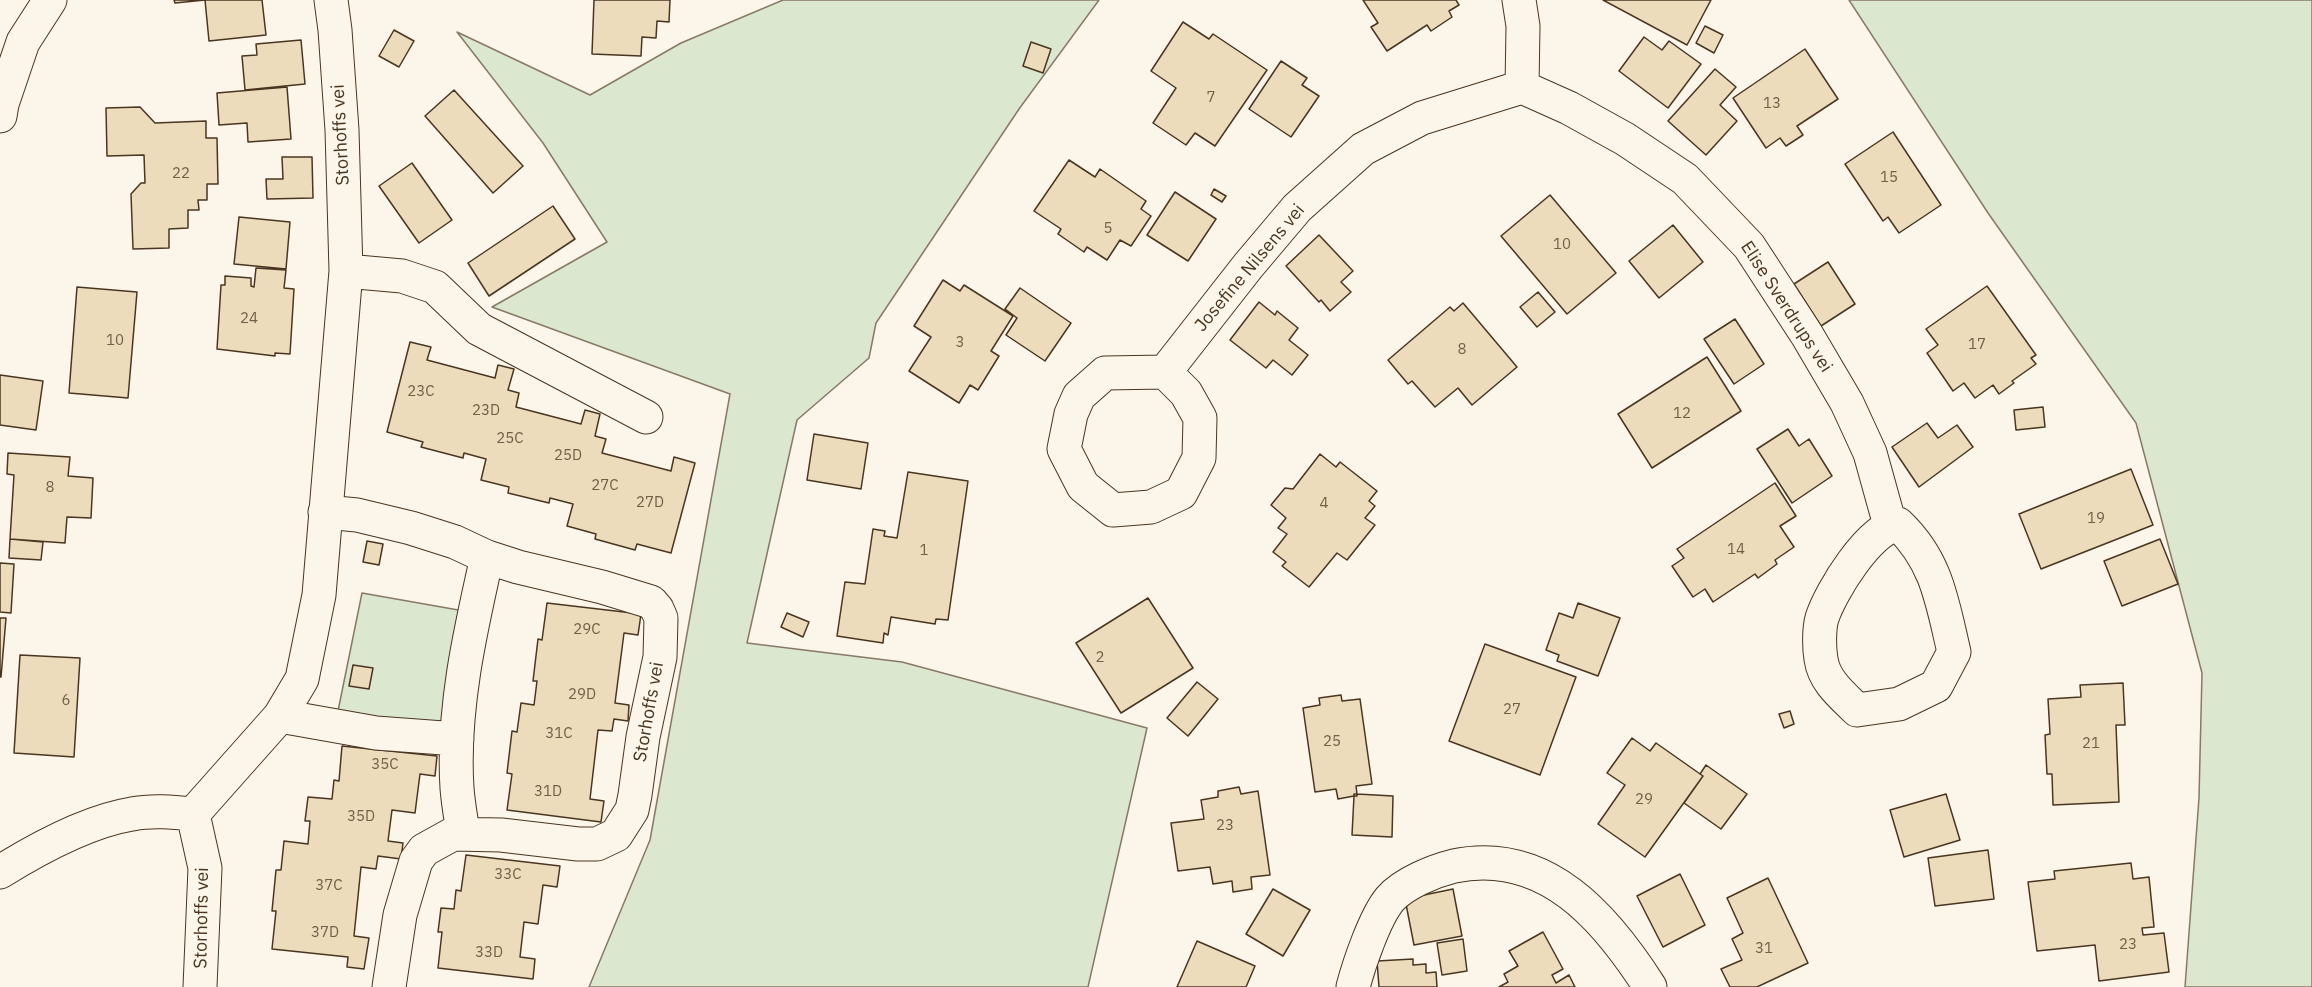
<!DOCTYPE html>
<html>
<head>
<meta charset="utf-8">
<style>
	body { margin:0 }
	canvas { display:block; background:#fbf6e9 }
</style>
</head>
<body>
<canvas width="2312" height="987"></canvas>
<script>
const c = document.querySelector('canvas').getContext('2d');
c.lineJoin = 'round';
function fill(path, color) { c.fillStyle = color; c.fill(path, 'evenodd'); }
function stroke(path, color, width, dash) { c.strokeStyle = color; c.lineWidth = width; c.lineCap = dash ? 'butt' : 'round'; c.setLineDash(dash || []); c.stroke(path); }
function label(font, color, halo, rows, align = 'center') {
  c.font = font + ' "IBM Plex Sans",sans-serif'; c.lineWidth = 4.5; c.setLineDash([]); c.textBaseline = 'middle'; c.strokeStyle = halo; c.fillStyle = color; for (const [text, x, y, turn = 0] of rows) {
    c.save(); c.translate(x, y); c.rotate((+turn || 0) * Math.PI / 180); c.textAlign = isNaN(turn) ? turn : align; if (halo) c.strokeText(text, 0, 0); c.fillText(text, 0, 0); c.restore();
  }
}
const green = new Path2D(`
	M783,0H1099L1019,109L876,323L869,358L797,420L747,643L902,662L1147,728L1088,987H589L650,840L730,394L492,307L607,242L543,143L457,32L590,95L681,43Z
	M1849,0H2312V987H2185L2199,798L2202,673L2136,423L1988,213Z
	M362,593L464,611L450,730L338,711Z`);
const building = new Path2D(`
	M174,0H262L266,35L209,41L205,0L175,3Z
	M594,0H670L669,22L657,21L656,38L642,37L641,56L592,54Z
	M1363,0H1456L1459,5L1449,11L1452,17L1431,31L1427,25L1387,51L1371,27L1378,23Z
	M1603,0H1711L1687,45Z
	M1183,22L1209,39L1213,34L1267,70L1215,146L1195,133L1186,145L1153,123L1176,88L1151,71Z
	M1705,26L1723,35L1714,53L1696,43Z
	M394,30L414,41L399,67L379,56Z
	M1644,37L1662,50L1669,41L1701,64L1668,108L1619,71Z
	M301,40L305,84L245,90L242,56L257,55L256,44Z
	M1031,42L1051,49L1043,73L1023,66Z
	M1805,49L1838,99L1797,126L1803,135L1786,146L1780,138L1766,148L1733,98Z
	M1281,61L1307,78L1302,85L1319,96L1291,137L1249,109Z
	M1715,69L1736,87L1720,105L1737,121L1706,155L1668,121Z
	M287,87L291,139L248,142L247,123L219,125L217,93Z
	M454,90L523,166L493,193L425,116Z
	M140,107L155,123L206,121V138H217L218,184H207V200H198L199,210H188V228L169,229V248L133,249L131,194L141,183H145L144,155L107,156L106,108Z
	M1893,132L1941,205L1899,233L1888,217L1883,221L1845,164Z
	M282,157H312L313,198L267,199L266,179H283Z
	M1069,160L1095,177L1100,169L1146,201L1141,209L1151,216L1131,246L1120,240L1107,260L1087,247L1084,252L1058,234L1061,229L1034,211Z
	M412,163L452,220L419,243L379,186Z
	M1214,189L1226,196L1222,202L1211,195Z
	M1175,192L1216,219L1188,261L1147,235Z
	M1550,195L1616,273L1567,314L1501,236Z
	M553,206L575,239L489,296L468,263Z
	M239,217L290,222L286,269L234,264Z
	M1673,225L1703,262L1659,298L1629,261Z
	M1319,235L1353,271L1341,282L1351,292L1330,311L1321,300L1319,302L1286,266Z
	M1828,262L1855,304L1821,326L1794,284Z
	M256,268L286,270L284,288L294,289L290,354L275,353V356L217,349L221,285H225V276L251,278V286L254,287Z
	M943,280L960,291L964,285L1013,316L991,351L999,356L978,390L970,385L959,403L909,371L931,337L914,326Z
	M1987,286L2036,355L2031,358L2036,364L2012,381L2014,383L1999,394L1993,385L1975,398L1964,383L1953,391L1927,353L1938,345L1926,329Z
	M77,287L137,292L128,398L69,393Z
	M1020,288L1071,323L1045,361L1006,335L1017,318L1005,309Z
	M1538,292L1555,312L1537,327L1520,307Z
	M1259,302L1275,315L1277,311L1298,328L1289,340L1308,355L1292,375L1273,360L1266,368L1230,340Z
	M1463,303L1517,367L1472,405L1458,388L1435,407L1412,381L1408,384L1388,360L1450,307L1454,311Z
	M1735,319L1764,364L1734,384L1704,339Z
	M410,342L431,347L427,360L495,378L498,365L514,369L508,390L519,393L516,407L581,424L585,410L600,414L595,436L606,439L602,453L671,471L674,457L695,463L671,553L637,544L635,550L595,539L596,534L567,526L573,504L550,498L549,503L508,493L509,487L481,480L486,459L464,453L463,458L421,447L423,442L387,432Z
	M1707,357L1741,411L1652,468L1618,414Z
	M0,375L43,381L36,430L0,425Z
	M2043,407L2045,427L2016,430L2014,410Z
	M1927,423L1938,438L1957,425L1973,447L1919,487L1892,447Z
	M1788,429L1799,446L1809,439L1832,476L1792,503L1757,449Z
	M814,434L868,443L861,489L807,480Z
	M8,453L70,457L68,476L93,478L91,518L67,517L65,543L10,539L14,475L7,474Z
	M1320,454L1336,467L1340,462L1377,491L1369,501L1375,506L1365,518L1375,525L1347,560L1337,553L1309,587L1282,566L1286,562L1273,552L1287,534L1278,528L1286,518L1271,505L1285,488L1293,489Z
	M2131,469L2153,525L2041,569L2019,514Z
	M908,472L968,481L948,620L936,619L935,624L891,617L888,635L884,633L883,643L837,636L845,582L865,584L873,529L885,531L884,536L897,538Z
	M1775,483L1796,516L1780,526L1794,547L1775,560L1777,564L1758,578L1755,574L1713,602L1705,589L1693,597L1672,566L1684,558L1677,549Z
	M10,539L43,542L41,560L9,558Z
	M2160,539L2178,584L2122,606L2104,561Z
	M367,541L383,544L379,565L363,562Z
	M0,563L14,564L11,613L0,612Z
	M1148,598L1193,668L1121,713L1076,643Z
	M547,603L641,614L638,635L624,633L615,703L629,705L628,721L614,719L612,731L598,730L590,799L604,801L601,822L507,810L512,774L507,773L512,731L517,732L521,703L534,705L537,681H533L538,639L542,640Z
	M1578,603L1620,618L1598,676L1557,661L1559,655L1546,650L1559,613L1573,618Z
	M787,613L809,622L803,637L781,627Z
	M0,618H6L1,677H0Z
	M1485,644L1576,677L1540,775L1449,741Z
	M20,655L80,658L74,757L14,753Z
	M353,665L373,668L369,689L349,686Z
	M1197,682L1218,699L1188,736L1167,718Z
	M2123,683L2125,725H2116L2119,802L2053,805L2052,774H2047L2045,735L2050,734L2048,699L2081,697L2080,685Z
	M1341,695L1342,701L1360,699L1372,784L1356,786L1357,794H1354V796L1338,799L1336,789L1315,792L1303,708L1320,705L1319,698Z
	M1790,711L1794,724L1784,728L1779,714Z
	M1632,738L1650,751L1656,743L1703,776L1645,857L1598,824L1625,785L1607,773Z
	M342,746L437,756L435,776L420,774L415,813L392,810L388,841L403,843L401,859L378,856L376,869L361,867L354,936L369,938L364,969L347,967L348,957L272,949L276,911H272L276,870H281L284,841L308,844L310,821H305L308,797L332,799L334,780L339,781Z
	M1706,765L1747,794L1721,829L1684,803L1703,776L1700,774Z
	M1239,787L1241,794L1258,791L1270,875L1251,877L1252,889L1233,892L1232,881L1213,884L1210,867L1178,871L1171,823L1204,819L1201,800L1218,797V791Z
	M1357,794L1393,796L1392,837L1352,835L1354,796H1357Z
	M1946,794L1960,840L1904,857L1890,810Z
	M1988,850L1994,899L1935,906L1928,858Z
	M466,855L560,866L557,887L543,885L538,924L524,922L520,957L535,959L533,979L438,968L442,932H438L441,908L454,909L456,890L461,891Z
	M2131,863L2133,879L2149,877L2154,927L2142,928L2143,935L2164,933L2169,972L2099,981L2095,945L2037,951L2028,882L2055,879L2054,871Z
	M1680,874L1705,925L1663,947L1637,896Z
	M1768,878L1808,963L1757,987H1730L1721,969L1742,960L1732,939L1743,933L1727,898Z
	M1273,889L1310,910L1283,956L1246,934Z
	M1453,889L1462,936L1414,945L1405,899Z
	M1543,932L1563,969L1552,975L1556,983L1569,975L1575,987H1499L1508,982L1504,974L1518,966L1509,951Z
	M1463,939L1467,971L1442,975L1437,943Z
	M1197,941L1255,966L1246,987H1177Z
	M1413,959V965L1426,964V973L1436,972L1437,987H1379L1377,961Z`);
const street = new Path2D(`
	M1522,87L1569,108L1625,139L1685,179L1749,246L1807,335L1847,403L1870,453L1890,525
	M0,116L2,104L23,42L50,0
	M346,271L402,276L435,287L479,329L646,417
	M1165,372L1248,266L1297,208L1363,149L1422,118L1522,87L1523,26L1519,0
	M1165,372L1186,393L1200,418L1199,458L1181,493L1151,507L1113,510L1083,486L1064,449L1071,414L1079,396L1105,373Z
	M325,512L357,515L411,528L455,542L487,557L518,567L602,587L651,602L657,609L661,618L660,657L643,737L635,795L632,810L616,835L597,844H578L501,835L453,834L424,850L416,861L400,915L389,987
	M1898,524C1937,561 1942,601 1954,652L1936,686L1899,704L1857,710C1842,695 1824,681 1821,659C1819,648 1819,628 1822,618C1831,591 1869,529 1898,524Z
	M280,716L376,733L457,739
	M193,814L280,716L302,679L319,595L346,271L342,130L335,30L331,0
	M463,833C461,818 458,803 457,788C452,711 470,632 487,557
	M0,872C37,849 89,821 132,814C152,810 173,812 193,814L205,868L200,987
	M1353,987C1359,964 1375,917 1390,899C1404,883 1434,871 1454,866C1546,847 1606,918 1650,987`);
const numberNames = [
	["7",1211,98],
	["13",1772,104],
	["22",181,174],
	["15",1889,178],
	["5",1108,229],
	["10",1562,245],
	["24",249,319],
	["10",115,341],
	["3",960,343],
	["17",1977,345],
	["8",1462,350],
	["23C",421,392],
	["23D",486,411],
	["12",1682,414],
	["25C",510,439],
	["25D",568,456],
	["27C",605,486],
	["8",50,488],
	["27D",650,503],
	["4",1324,504],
	["19",2096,519],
	["14",1736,550],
	["1",924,551],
	["29C",587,630],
	["2",1100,658],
	["29D",582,695],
	["6",66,701],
	["27",1512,710],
	["31C",559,734],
	["25",1332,742],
	["21",2091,744],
	["35C",385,765],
	["31D",548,792],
	["29",1644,800],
	["35D",361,817],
	["23",1225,826],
	["33C",508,875],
	["37C",329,886],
	["37D",325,933],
	["23",2128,945],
	["31",1764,949],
	["33D",489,953]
];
const streetNames = [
	["Storhoffs vei",341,135,-93],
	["Josefine Nilsens vei",1250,268,-50],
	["Elise Sverdrups vei",1786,307,57],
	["Storhoffs vei",649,712,-80],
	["Storhoffs vei",202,918,-89]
];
fill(green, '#dce7d0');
stroke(green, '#887966', 1.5);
fill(building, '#ecdcbc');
stroke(building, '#4a3520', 1.5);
stroke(street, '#4a3520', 35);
stroke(street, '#fbf6e9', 33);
label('15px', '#725f47', null, numberNames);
label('18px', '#4a3520', '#fbf6e9', streetNames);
</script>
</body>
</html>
